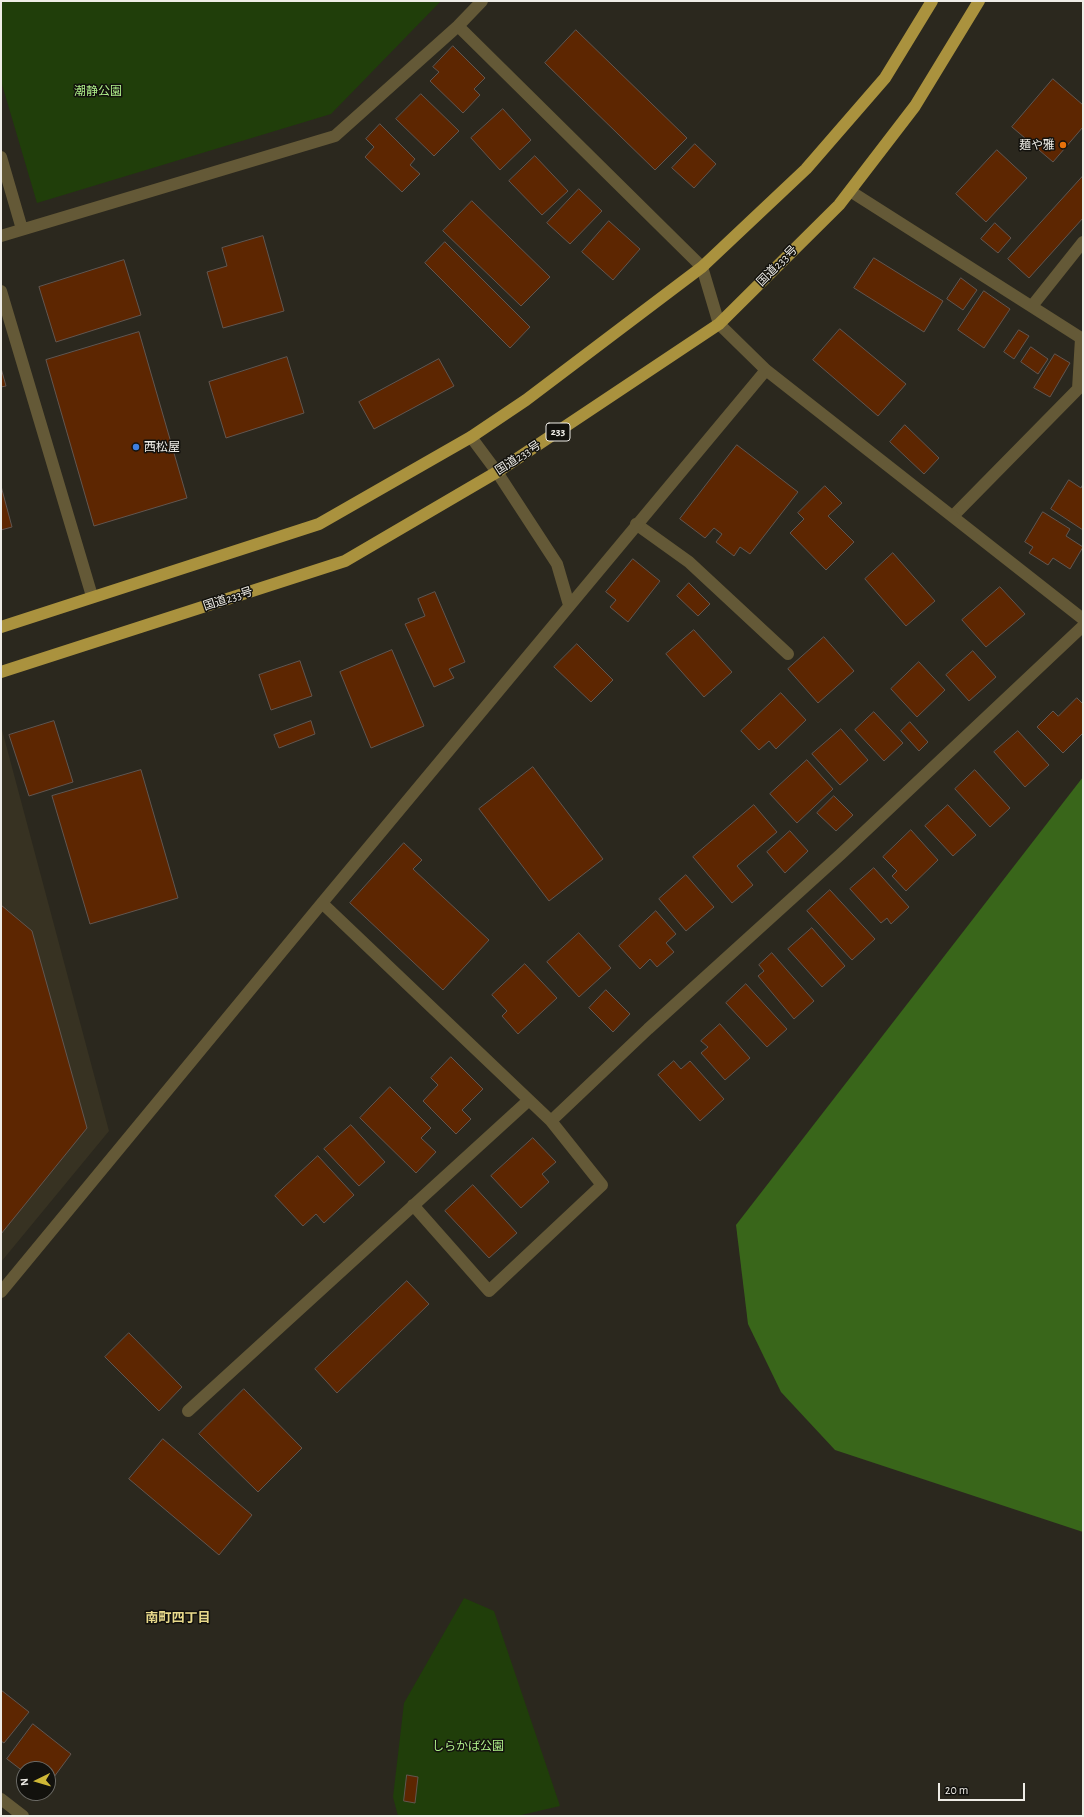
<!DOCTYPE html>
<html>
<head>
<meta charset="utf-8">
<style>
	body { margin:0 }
	#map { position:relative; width:1084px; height:1817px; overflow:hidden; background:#2b281e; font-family:"Alegreya Sans",sans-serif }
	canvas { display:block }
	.frame { position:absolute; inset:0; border:2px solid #eeece6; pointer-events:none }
	.north { position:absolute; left:16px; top:1761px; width:40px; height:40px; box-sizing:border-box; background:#12110d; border:1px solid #6a6964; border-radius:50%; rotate:265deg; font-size:11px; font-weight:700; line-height:16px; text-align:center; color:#eeece6 }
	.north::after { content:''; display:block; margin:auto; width:14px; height:18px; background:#cfb837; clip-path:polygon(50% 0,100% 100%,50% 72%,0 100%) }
	.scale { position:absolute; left:938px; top:1783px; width:87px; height:18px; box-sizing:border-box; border:2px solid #eeece6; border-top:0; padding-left:5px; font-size:12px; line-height:14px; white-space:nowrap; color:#eeece6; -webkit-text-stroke:3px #12110d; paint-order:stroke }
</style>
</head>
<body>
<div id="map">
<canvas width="1084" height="1817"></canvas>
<div class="frame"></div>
<div class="north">N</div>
<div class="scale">20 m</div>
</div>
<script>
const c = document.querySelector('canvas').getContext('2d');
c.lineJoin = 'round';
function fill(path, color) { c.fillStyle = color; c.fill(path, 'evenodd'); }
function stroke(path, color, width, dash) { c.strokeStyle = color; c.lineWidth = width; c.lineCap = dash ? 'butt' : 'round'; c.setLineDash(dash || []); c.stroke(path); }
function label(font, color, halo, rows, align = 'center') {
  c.font = font + ' "Alegreya Sans","Noto Sans JP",sans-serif'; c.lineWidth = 3; c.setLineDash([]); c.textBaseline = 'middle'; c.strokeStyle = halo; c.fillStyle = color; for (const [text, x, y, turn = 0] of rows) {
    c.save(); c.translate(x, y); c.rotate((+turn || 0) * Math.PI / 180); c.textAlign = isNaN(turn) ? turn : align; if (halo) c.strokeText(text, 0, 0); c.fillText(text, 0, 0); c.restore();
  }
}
const built = new Path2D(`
	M1,726L109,1131L1,1262Z`);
const green = new Path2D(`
	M1,1H441L331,114L37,203L1,81Z
	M464,1598L494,1611L560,1806L517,1816H398L393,1797L404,1703Z`);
const forest = new Path2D(`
	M1083,777V1532L835,1450L781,1392L748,1324L736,1225Z`);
const building = new Path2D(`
	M576,30L687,138L655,170L545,63Z
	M453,46L485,78L474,89L480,95L463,113L430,81L439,72L433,67Z
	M1053,79L1083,105V127L1053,162L1012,127Z
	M421,94L459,131L434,156L396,119Z
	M503,109L531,140L500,170L471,138Z
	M380,124L415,159L410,165L420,174L402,192L365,157L374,147L366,139Z
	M695,144L716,164L694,188L672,168Z
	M997,150L1027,178L986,222L956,194Z
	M535,156L568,191L542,215L509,181Z
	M1083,176V218L1029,278L1008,259Z
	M579,189L602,211L570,244L547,223Z
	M472,201L550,277L521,306L443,231Z
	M609,221L640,249L613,280L582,252Z
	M995,223L1011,238L998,253L981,239Z
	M263,236L284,311L223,328L207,272L227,266L222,248Z
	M445,242L530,327L510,348L425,263Z
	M874,258L943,301L924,332L854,288Z
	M124,260L141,315L56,342L39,287Z
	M961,278L977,290L963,310L947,299Z
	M984,291L1010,309L984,348L958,330Z
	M840,329L906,384L878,416L813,360Z
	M1019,330L1029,336L1014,359L1004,352Z
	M139,332L187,498L94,526L46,360Z
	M1031,347L1048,359L1038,374L1021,362Z
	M1055,354L1070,363L1050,397L1034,388Z
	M287,357L304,413L226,438L209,382Z
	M439,359L454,386L374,429L359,402Z
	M1,368L6,386L1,387Z
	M905,425L939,458L924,474L890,442Z
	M737,445L798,492L750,554L740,547L734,556L716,542L722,534L714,528L705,538L680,519Z
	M1069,480L1081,488L1083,484V530L1051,509Z
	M1,486L12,527L1,530Z
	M825,486L842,503L828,516L854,542L826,570L790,533L804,519L798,513Z
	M1043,512L1070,529L1066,536L1083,547L1070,569L1053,558L1048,565L1029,553L1033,547L1025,542Z
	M893,553L935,601L906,626L865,579Z
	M633,559L660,581L628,622L610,607L616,600L606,592Z
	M689,583L710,604L698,616L677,596Z
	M1000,587L1025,614L986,647L962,620Z
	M435,592L465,662L449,669L454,678L434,687L405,624L425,616L418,599Z
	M694,630L732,672L704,697L666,654Z
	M824,637L854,671L818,703L788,669Z
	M577,644L613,680L591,702L554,667Z
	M392,650L424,726L371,748L340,672Z
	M973,651L996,677L969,701L946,675Z
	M300,661L312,696L271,710L259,675Z
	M919,662L945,690L917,717L891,689Z
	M781,693L806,720L776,749L769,741L759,750L741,731Z
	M1077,698L1083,704V733L1063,753L1037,727L1053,711L1058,716Z
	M874,712L903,743L884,761L855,730Z
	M54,721L73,782L29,796L9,735Z
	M311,721L315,734L279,748L274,735Z
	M910,722L928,742L919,751L901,731Z
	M841,729L868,760L840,785L812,754Z
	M1018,731L1049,765L1025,787L994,752Z
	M807,760L833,789L797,823L770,794Z
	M533,767L603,859L549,901L479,809Z
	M141,770L178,898L90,924L52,796Z
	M975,770L1010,808L990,827L955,789Z
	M834,796L853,815L836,831L817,813Z
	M754,805L777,832L737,866L753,885L732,903L693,857Z
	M948,805L976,835L953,856L925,826Z
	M911,830L938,860L906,891L892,876L897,871L883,857Z
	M790,831L808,851L785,873L767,852Z
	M404,843L422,860L413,869L489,940L443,990L350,903Z
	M874,868L909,907L891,924L887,918L881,923L850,889Z
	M686,875L714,907L686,931L659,899Z
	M830,890L875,939L852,960L807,911Z
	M1,905L32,931L87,1128L1,1234Z
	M656,911L676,934L666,943L674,952L657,967L650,959L640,969L619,946Z
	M812,928L845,966L822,987L788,949Z
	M579,933L611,968L579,997L547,962Z
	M772,953L814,1001L794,1019L758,976L764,971L759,965Z
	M525,964L557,998L518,1034L502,1016L507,1011L492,995Z
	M746,984L787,1029L767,1047L726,1003Z
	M606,990L630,1014L613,1032L589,1008Z
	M720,1024L750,1058L725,1080L701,1053L708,1047L701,1041Z
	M451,1057L483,1089L462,1110L471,1119L456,1134L423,1101L438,1085L431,1078Z
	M674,1061L681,1069L690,1061L724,1099L700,1121L658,1075Z
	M390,1087L431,1128L421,1138L436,1152L416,1173L360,1118Z
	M351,1125L385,1162L359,1186L324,1149Z
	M533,1138L556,1162L542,1174L549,1182L521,1208L491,1176Z
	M318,1156L354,1195L324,1223L316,1214L303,1226L275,1196Z
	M473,1185L517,1233L489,1258L445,1211Z
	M407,1281L429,1304L337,1393L315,1369Z
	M129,1333L182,1387L159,1411L105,1357Z
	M244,1389L302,1448L258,1492L199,1434Z
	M163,1439L252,1515L219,1555L129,1479Z
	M1,1690L29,1712L4,1743L1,1741Z
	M33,1724L71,1754L48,1785V1769H24V1772L7,1759Z
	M407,1775L418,1777L415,1803L404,1801Z`);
const service = new Path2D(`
	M850,191L1081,338L1078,389L953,516
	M1,291L92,596
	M1032,306L1083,242
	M636,524L689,562L788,654`);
const minor = new Path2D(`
	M458,26L702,267L719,324L766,370L1083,619
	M1,157L22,229
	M1,236L335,136L458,26L482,1
	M471,437L497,472L557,564L569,605
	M322,903L551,1121L648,1029L841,854L1083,626
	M413,1205L489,1291L602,1185L551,1121
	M1,1292L322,903L766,370
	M188,1411L529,1100
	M1,1799L23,1816`);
const trunk = new Path2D(`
	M1,627L319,524L471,437L526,400L702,267L806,169L885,78L932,1
	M1,672L345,561L497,472L719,324L839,205L915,106L979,1`);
const markers = [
	[1063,145,4,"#e8710a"],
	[136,447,4,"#3f7fe0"]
];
const shields = [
	[558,432,24]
];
const shieldNames = [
	["233",558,432]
];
const parkNames = [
	["潮静公園",98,91],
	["しらかば公園",468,1746]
];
const poiNames = [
	["麺や雅",1055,145],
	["西松屋",144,447,"left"]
];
const streetNames = [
	["国道233号",777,266,-45],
	["国道233号",518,458,-33],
	["国道233号",228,599,-18]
];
const neighbourhoodNames = [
	["南町四丁目",178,1618]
];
fill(built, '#373222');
fill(green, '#203e0a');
fill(forest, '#39661a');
fill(building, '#5d2601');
stroke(building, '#625650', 1);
stroke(service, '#645937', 12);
stroke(minor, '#645937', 12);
stroke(trunk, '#aa923e', 12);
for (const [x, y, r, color] of markers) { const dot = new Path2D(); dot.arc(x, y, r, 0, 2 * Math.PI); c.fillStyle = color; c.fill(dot); stroke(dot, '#12110d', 1.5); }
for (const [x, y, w] of shields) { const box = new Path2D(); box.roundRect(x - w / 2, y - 9, w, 18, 3); c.fillStyle = '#12110d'; c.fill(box); stroke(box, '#eeece6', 1); }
label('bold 11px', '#eeece6', null, shieldNames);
label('12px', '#afef8a', '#12110d', parkNames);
label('12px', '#eeece6', '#12110d', poiNames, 'right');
label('12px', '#eeece6', '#12110d', streetNames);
label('bold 13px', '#e9da8c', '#12110d', neighbourhoodNames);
</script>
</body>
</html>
